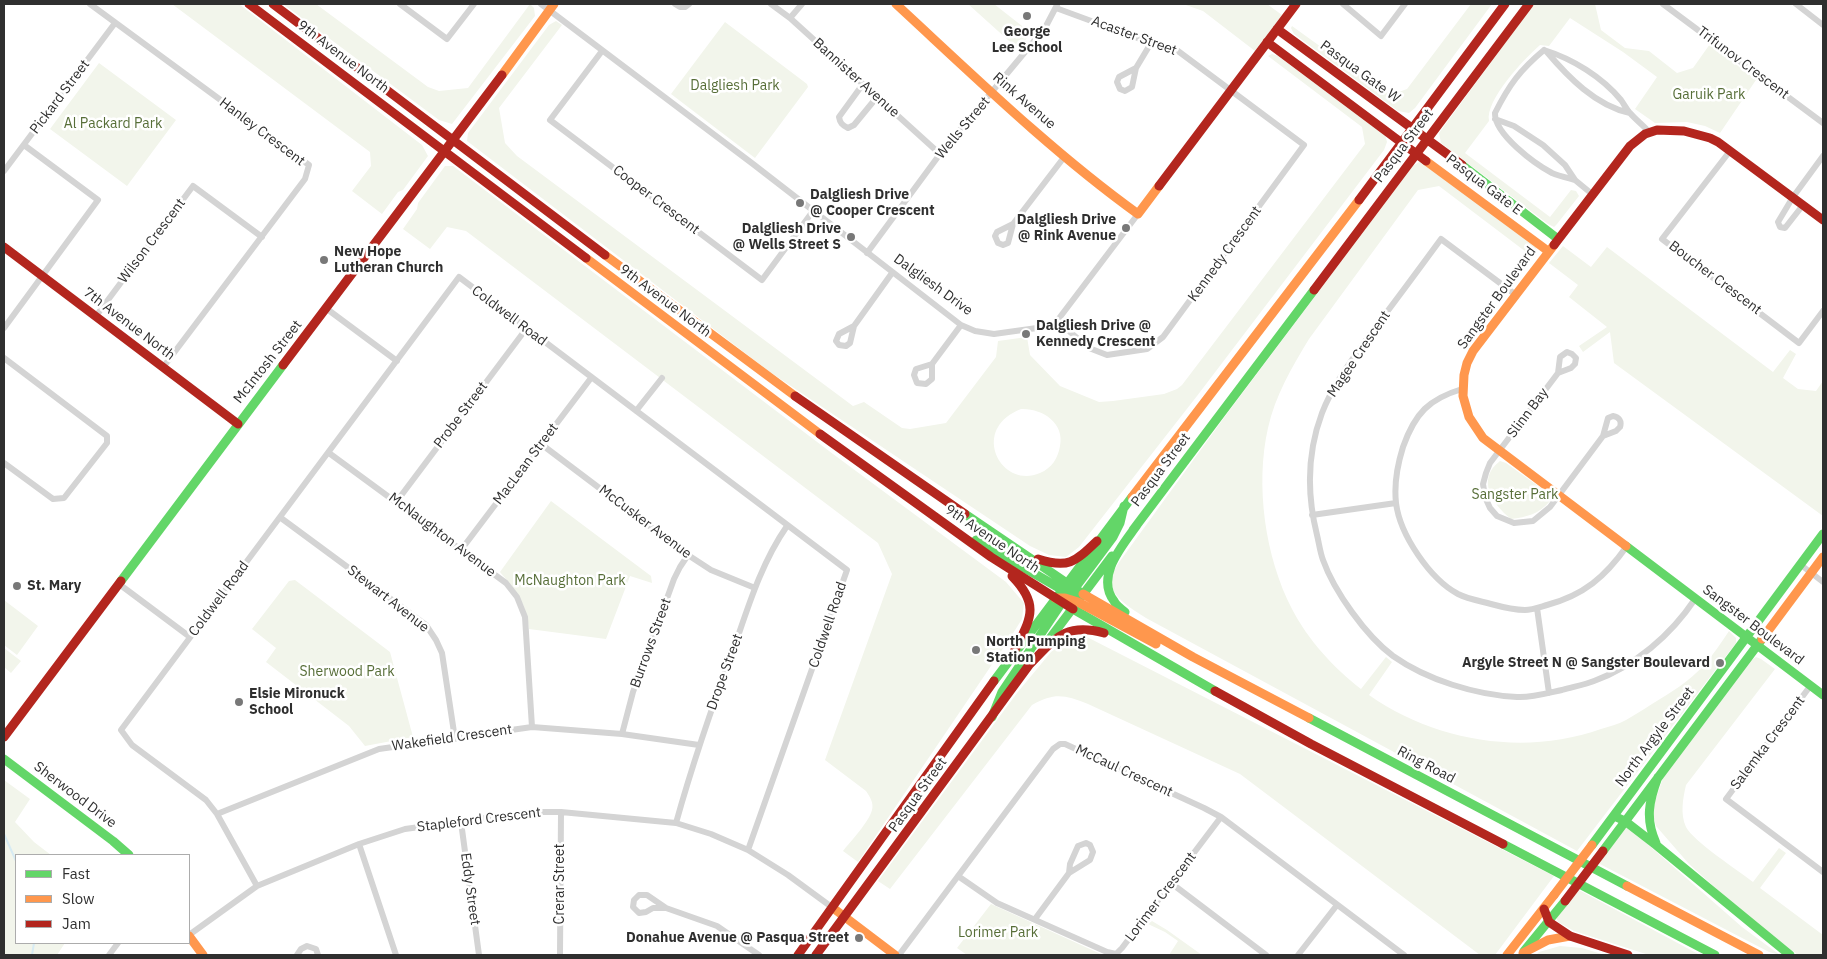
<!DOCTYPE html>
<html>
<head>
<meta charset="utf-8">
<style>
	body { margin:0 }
	#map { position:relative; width:1827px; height:959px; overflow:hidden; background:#fff; font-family:"IBM Plex Sans",sans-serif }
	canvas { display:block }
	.frame { position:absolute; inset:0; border:5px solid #2f2f2f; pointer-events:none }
	.legend { position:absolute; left:15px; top:854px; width:175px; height:90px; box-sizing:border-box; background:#fff; border:1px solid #acacac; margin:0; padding:6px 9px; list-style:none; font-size:15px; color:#2f2f2f }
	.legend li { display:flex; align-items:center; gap:10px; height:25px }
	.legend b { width:25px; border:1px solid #acacac }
</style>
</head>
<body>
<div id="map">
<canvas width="1827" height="959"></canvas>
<div class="frame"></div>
<ul class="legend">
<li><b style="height:6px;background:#63d668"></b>Fast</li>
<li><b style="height:6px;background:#ff974d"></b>Slow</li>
<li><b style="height:6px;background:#b3261e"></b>Jam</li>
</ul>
</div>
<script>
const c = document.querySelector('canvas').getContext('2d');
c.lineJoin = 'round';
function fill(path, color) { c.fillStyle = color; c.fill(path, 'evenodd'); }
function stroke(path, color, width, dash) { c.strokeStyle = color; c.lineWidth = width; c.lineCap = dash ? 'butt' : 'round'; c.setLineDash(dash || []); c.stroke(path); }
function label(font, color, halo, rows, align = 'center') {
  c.font = font + ' "IBM Plex Sans",sans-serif'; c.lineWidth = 5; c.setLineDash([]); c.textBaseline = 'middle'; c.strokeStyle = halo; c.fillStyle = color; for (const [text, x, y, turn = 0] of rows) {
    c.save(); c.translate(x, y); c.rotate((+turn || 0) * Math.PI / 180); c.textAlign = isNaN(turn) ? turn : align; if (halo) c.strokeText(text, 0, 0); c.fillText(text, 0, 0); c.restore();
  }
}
const green = new Path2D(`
	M172,4H239L422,145L428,156L403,190L398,192L382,214L352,191L371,166L370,152Z
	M283,4H316L428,87L439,91L468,88L530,4L534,8L535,16L452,124L439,120Z
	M968,4H994L1031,33L1018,49Z
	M1183,4H1267L1282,15L1255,51L1203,11Z
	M1471,4H1492L1415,108L1409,113L1398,111L1294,34L1291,28L1292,26L1382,91L1396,93L1407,89Z
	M1534,4H1595L1601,30L1625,48L1649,51L1677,73L1693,68L1710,44L1756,80L1720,133L1705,126L1687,122L1655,123L1635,109L1657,77L1623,52L1570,18L1549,46L1540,45C1524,59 1485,100 1489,121L1465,153L1550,217L1571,190L1576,191L1579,196L1557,224L1554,227L1548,224L1441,143L1439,133Z
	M556,21L562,25L499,108L505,143L517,156L853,406L864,402L902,428L910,429L946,423L996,357L998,341L1027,337L1030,355L1060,386L1099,402L1113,401L1164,394L1177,389L1182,385L1365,144L1362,127L1268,56L1272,54L1278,56L1385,135L1387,142L1384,150L1197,396L1079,547L1066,557L1049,555L1030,546L770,372L467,141L468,133L549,25ZM1021,409C1042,408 1065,423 1060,446C1058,458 1052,468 1040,473C1001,490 969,429 1021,409Z
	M725,22L807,84L808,87L755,158L671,94Z
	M99,63L176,120L127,186L50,129Z
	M1419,162H1424L1536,247L1537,252L1534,258L1439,186L1418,190L1309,339C1292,367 1275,396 1268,428C1255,485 1265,557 1292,609C1308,640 1334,668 1361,689L1386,657L1392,662L1369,695C1436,742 1525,756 1601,729C1610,726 1619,724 1626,720C1635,715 1644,709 1652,704C1670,693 1690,681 1704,665C1713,655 1721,643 1729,631L1736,638V643L1577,851L1146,618C1133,609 1106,596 1112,575C1114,570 1117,565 1120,561L1226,415L1413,166Z
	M445,166H453L833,454L1006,582L1024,603L1022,619L1012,635L858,862L843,851C851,841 869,822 872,810C874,803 870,797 866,791L825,760L892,574L878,543L466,231L447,227L430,249L403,229L417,209L418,203Z
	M1563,246L1591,267L1607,247L1773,372L1790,350L1796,354L1783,378L1798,389L1816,391L1823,381V516L1614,363L1610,332L1583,352L1579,346L1607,327L1569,297L1578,285L1549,263Z
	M1500,461L1506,463L1548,493L1550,501C1539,514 1527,517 1511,519C1492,504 1476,479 1500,461Z
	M551,501L651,576L652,583L630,576L606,639L529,629C526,602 517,592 500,572Z
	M295,580L390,652L413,737L365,746L349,726L266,662L276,648L252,629L289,581Z
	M4,600L38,626L17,655L4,645Z
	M1073,636H1085L1554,876L1495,955H1480L1240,774L1088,704C1065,695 1055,692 1032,705L890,889L878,881L1017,693L1051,652Z
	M4,648L21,661L11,673L4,667Z
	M1756,657L1761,659L1775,669L1686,785C1683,798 1680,814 1686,827C1693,841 1739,871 1753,882L1779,848L1786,853L1760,888L1823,935V955H1798L1750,919L1689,864L1656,826L1652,810L1663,778L1750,661Z
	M4,780L30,799L15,822L34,842L51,855H16V943H65L57,955H4Z
	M1625,826L1628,827L1742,927L1780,955L1769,952L1598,863Z
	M1577,889L1700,955H1649L1574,931L1558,922L1556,917Z
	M991,904L1103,955H967L957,948Z
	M1152,921L1167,930L1202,955H1169L1178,941L1165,932L1148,924Z
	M1560,946L1582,948L1605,955H1536L1539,952Z`);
const stream = new Path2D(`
	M4,834L16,861
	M32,955L34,943`);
const street = new Path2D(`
	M90,4L309,165L305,179L164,366
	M400,4L447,39L474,4
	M541,4L753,164L961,325L975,331L994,334L1044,327L1057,321L1138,214
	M675,4L680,7H685L689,4
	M771,4L790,18L940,154
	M1343,4L1381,36L1405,4
	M1663,4L1823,123
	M1796,4L1823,25
	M1056,8L1151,43L1178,51L1304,145L1163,337L1147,349L1107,355L1089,348L1057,321
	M790,18L802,4
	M1544,50C1520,70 1509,85 1495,113C1494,134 1535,164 1552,173C1559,176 1568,178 1575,180
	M1544,50C1573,59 1602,77 1621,100C1624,104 1626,109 1630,113C1636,120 1643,125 1649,132
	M602,51L550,120L762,280L813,211
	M1546,51C1568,77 1596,106 1630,113
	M1136,68L1119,77L1117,82L1120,89L1125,91L1132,87L1136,68L1151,43
	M863,84L839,117C840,123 842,125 848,128L854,125L877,97
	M1495,119L1514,126L1543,145L1565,165L1575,180L1592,194
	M1730,151L1662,239L1799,343L1823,311
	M4,171L115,23
	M1803,205L1785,228L1780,227L1778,222L1793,197L1823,156
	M1013,224L1008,243L1003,245L998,243L995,236L997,232L1013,224L1065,156
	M867,253L940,154L1045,28L1057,5
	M1516,295L1441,239C1419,269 1397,299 1374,329C1355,356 1334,382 1322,413C1307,453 1307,495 1317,535C1319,543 1320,552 1323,560C1334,591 1366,636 1393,656C1427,680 1476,695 1517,697C1531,698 1548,693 1562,690C1572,687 1584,685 1594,681C1635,666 1671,635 1695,599
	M327,309L397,361
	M96,316L193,186L262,237
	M854,326L839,334L836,341L839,345L846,346L850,343L854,326L892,273
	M4,328L98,200L24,145
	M4,358L107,436V443L64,498L53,499L4,463
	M932,364L916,369L914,375L917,383L926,384L932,379V364L961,325
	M1558,373L1571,368L1575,364L1576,358L1572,354L1567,352L1560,357L1558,373L1490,463L1486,473L1483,484L1485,497L1490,508L1497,516L1514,523L1533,521L1550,507L1603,436L1608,418L1613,416C1619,417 1622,421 1620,427L1616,431L1603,436
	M1462,389C1429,399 1415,413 1403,447C1398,463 1394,485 1396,503C1400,535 1430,579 1458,594C1468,599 1480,601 1491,604C1502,607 1513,610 1525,610C1532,610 1540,607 1547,605C1584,595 1605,577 1627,546
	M636,411L662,378
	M541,444L688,555L711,570L755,588
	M329,453L506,583L517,597L525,617L532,727
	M397,501L526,329
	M1312,515L1396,503
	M281,518L426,625L436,640L442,653L455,739
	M461,550L591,378
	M1801,565L1823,582
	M119,584L190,637
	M1537,608L1549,693
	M1811,685L1726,799L1823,872
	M622,734L633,692L674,579L680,567L688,555
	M217,814L379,749L532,727L622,734L699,745
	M461,822L479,955
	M676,823C693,762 713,704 735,645C749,604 762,562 787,526
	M359,844L396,955
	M958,876L997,903L1107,952L1116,954L1122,948L1221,817
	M1171,883L1266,955
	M257,886L217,814L206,800L132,745L121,730L459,277L847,570L748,850
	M666,908H653L646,912L639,913L633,907L634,900L639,895H647L666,908L717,926L759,955
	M1035,919L1069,873L1090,860L1093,852L1090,845L1086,843L1078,846L1070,864L1069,873
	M189,935L257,886L359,844L405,829L530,812H561L676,823L711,834L748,850L788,875L833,908
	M109,955L118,943
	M297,955L301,949L307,946L316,949L318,955
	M560,955L561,812
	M899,955L1053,749L1060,744H1065L1204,808L1221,817L1404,955
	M1298,955L1337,905`);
const fast = new Path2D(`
	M1462,165L1558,239
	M1124,506L1120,523L1113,537L1075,588L1071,599L1073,609L1215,691
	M965,514L1080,592
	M1133,530L1314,290
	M976,540L1061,589L1080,594
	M1626,546L1823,695
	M121,581L283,365
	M1125,612C1121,609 1116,605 1114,601C1095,576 1123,545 1137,525
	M1048,641L1112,556
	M994,681L1132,497
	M992,717L1002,692L1065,598
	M1309,718L1627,886
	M4,759L113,841L129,855
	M1614,816L1625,821L1656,845L1790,955
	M1656,843C1645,819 1649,801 1658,777
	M1503,844L1715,955
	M1592,845L1823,534
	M1603,851L1762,639
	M1524,951L1565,901`);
const slow = new Path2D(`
	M896,4C974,76 1052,152 1138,214L1159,186
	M502,75L554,4
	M1426,161L1548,251
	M1554,245L1473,351L1467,363L1464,375L1463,396L1469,417L1483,438L1626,546
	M605,255L795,396
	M586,258L820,434
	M1132,497L1359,200
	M1083,594L1193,657L1309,718
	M1055,598H1065L1078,602L1156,644
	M1762,639L1823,557
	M1627,886L1759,955
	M833,908L895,955
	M189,936L203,955
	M1523,953L1548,940L1570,936
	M1507,955L1554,895`);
const jam = new Path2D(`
	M249,4L586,258
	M273,4L605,255
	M1277,29L1462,165
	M1267,42L1426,161
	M1159,186L1296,4
	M1359,200L1505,4
	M1554,245L1630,146L1645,134L1657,130L1684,131L1710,138L1718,142L1823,220
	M4,247L238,424
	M1314,290L1529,4
	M283,365L502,75
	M795,396L965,514
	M820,434L991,557L1073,609
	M1038,559C1068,569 1075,562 1097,541
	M1012,576C1041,606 1030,619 1014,652
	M1028,666C1054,640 1064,622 1104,633
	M1215,691L1311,744L1503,844
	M4,737L121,581
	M1544,909L1549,922L1570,936L1628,955
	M798,955L994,681
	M816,955L1032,661`);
const slowBridge = new Path2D(`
	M1554,895L1592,845`);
const jamBridge = new Path2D(`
	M1565,901L1603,851`);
const markers = [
	[1027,16,5,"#787878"],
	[800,203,5,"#787878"],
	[1126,228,5,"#787878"],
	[851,237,5,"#787878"],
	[324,260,5,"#787878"],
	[1026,334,5,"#787878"],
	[17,586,5,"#787878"],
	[976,650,5,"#787878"],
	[1720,663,5,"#787878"],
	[239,702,5,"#787878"],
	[859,938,5,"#787878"]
];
const poiNames = [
	["George",1027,32,"center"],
	["Lee School",1027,48,"center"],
	["Dalgliesh Drive",810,195],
	["@ Cooper Crescent",810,211],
	["Dalgliesh Drive",1116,220,"right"],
	["@ Rink Avenue",1116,236,"right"],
	["Dalgliesh Drive",841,229,"right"],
	["@ Wells Street S",841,245,"right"],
	["New Hope",334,252],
	["Lutheran Church",334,268],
	["Dalgliesh Drive @",1036,326],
	["Kennedy Crescent",1036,342],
	["St. Mary",27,586],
	["North Pumping",986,642],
	["Station",986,658],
	["Argyle Street N @ Sangster Boulevard",1710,663,"right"],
	["Elsie Mironuck",249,694],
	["School",249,710],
	["Donahue Avenue @ Pasqua Street",849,938,"right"]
];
const streetNames = [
	["Acaster Street",1134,36,20],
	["9th Avenue North",343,57,37],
	["Trifunov Crescent",1743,63,37],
	["Pasqua Gate W",1360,72,36],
	["Bannister Avenue",856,78,42],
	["Pickard Street",60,97,-53],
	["Rink Avenue",1024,101,41],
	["Wells Street",963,128,-50],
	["Hanley Crescent",262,132,37],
	["Pasqua Street",1404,146,-53],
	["Pasqua Gate E",1484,185,37],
	["Cooper Crescent",656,200,37],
	["Wilson Crescent",152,241,-53],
	["Kennedy Crescent",1225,254,-54],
	["Boucher Crescent",1715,278,37],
	["Dalgliesh Drive",933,285,36],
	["Sangster Boulevard",1497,298,-54],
	["9th Avenue North",665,301,37],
	["Coldwell Road",509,316,37],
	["7th Avenue North",129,324,37],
	["Magee Crescent",1359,354,-56],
	["McIntosh Street",268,362,-52],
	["Slinn Bay",1528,413,-53],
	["Probe Street",461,415,-53],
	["MacLean Street",526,464,-53],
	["Pasqua Street",1161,470,-53],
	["McCusker Avenue",645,522,37],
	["McNaughton Avenue",442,535,37],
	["9th Avenue North",992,539,34],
	["Coldwell Road",219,599,-53],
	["Stewart Avenue",388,599,38],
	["Coldwell Road",828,625,-71],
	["Sangster Boulevard",1753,625,37],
	["Burrows Street",651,643,-70],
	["Drope Street",725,672,-70],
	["North Argyle Street",1655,737,-53],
	["Wakefield Crescent",452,738,-8],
	["Salemka Crescent",1768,743,-53],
	["Ring Road",1426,765,28],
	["McCaul Crescent",1124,771,25],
	["Sherwood Drive",75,795,37],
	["Pasqua Street",918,795,-54],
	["Stapleford Crescent",479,820,-7],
	["Crerar Street",560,884,-90],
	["Eddy Street",470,889,82],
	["Lorimer Crescent",1161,897,-53]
];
const parkNames = [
	["Dalgliesh Park",735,86],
	["Garuik Park",1709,95],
	["Al Packard Park",113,124],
	["Sangster Park",1515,495],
	["McNaughton Park",570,581],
	["Sherwood Park",347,672],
	["Lorimer Park",998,933]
];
fill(green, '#f2f5eb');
stroke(stream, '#d7ebf3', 2);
stroke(street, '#d4d4d4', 6);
stroke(fast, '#63d668', 9);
stroke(slow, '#ff974d', 9);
stroke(jam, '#b3261e', 9);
stroke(slowBridge, '#ff974d', 9);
stroke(jamBridge, '#b3261e', 9);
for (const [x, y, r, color] of markers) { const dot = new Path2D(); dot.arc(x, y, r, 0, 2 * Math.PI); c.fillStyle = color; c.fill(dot); stroke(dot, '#fff', 2); }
label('bold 14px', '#2f2f2f', '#fff', poiNames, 'left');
label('14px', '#2f2f2f', '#fff', streetNames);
label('14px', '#576e38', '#fff', parkNames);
</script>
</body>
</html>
